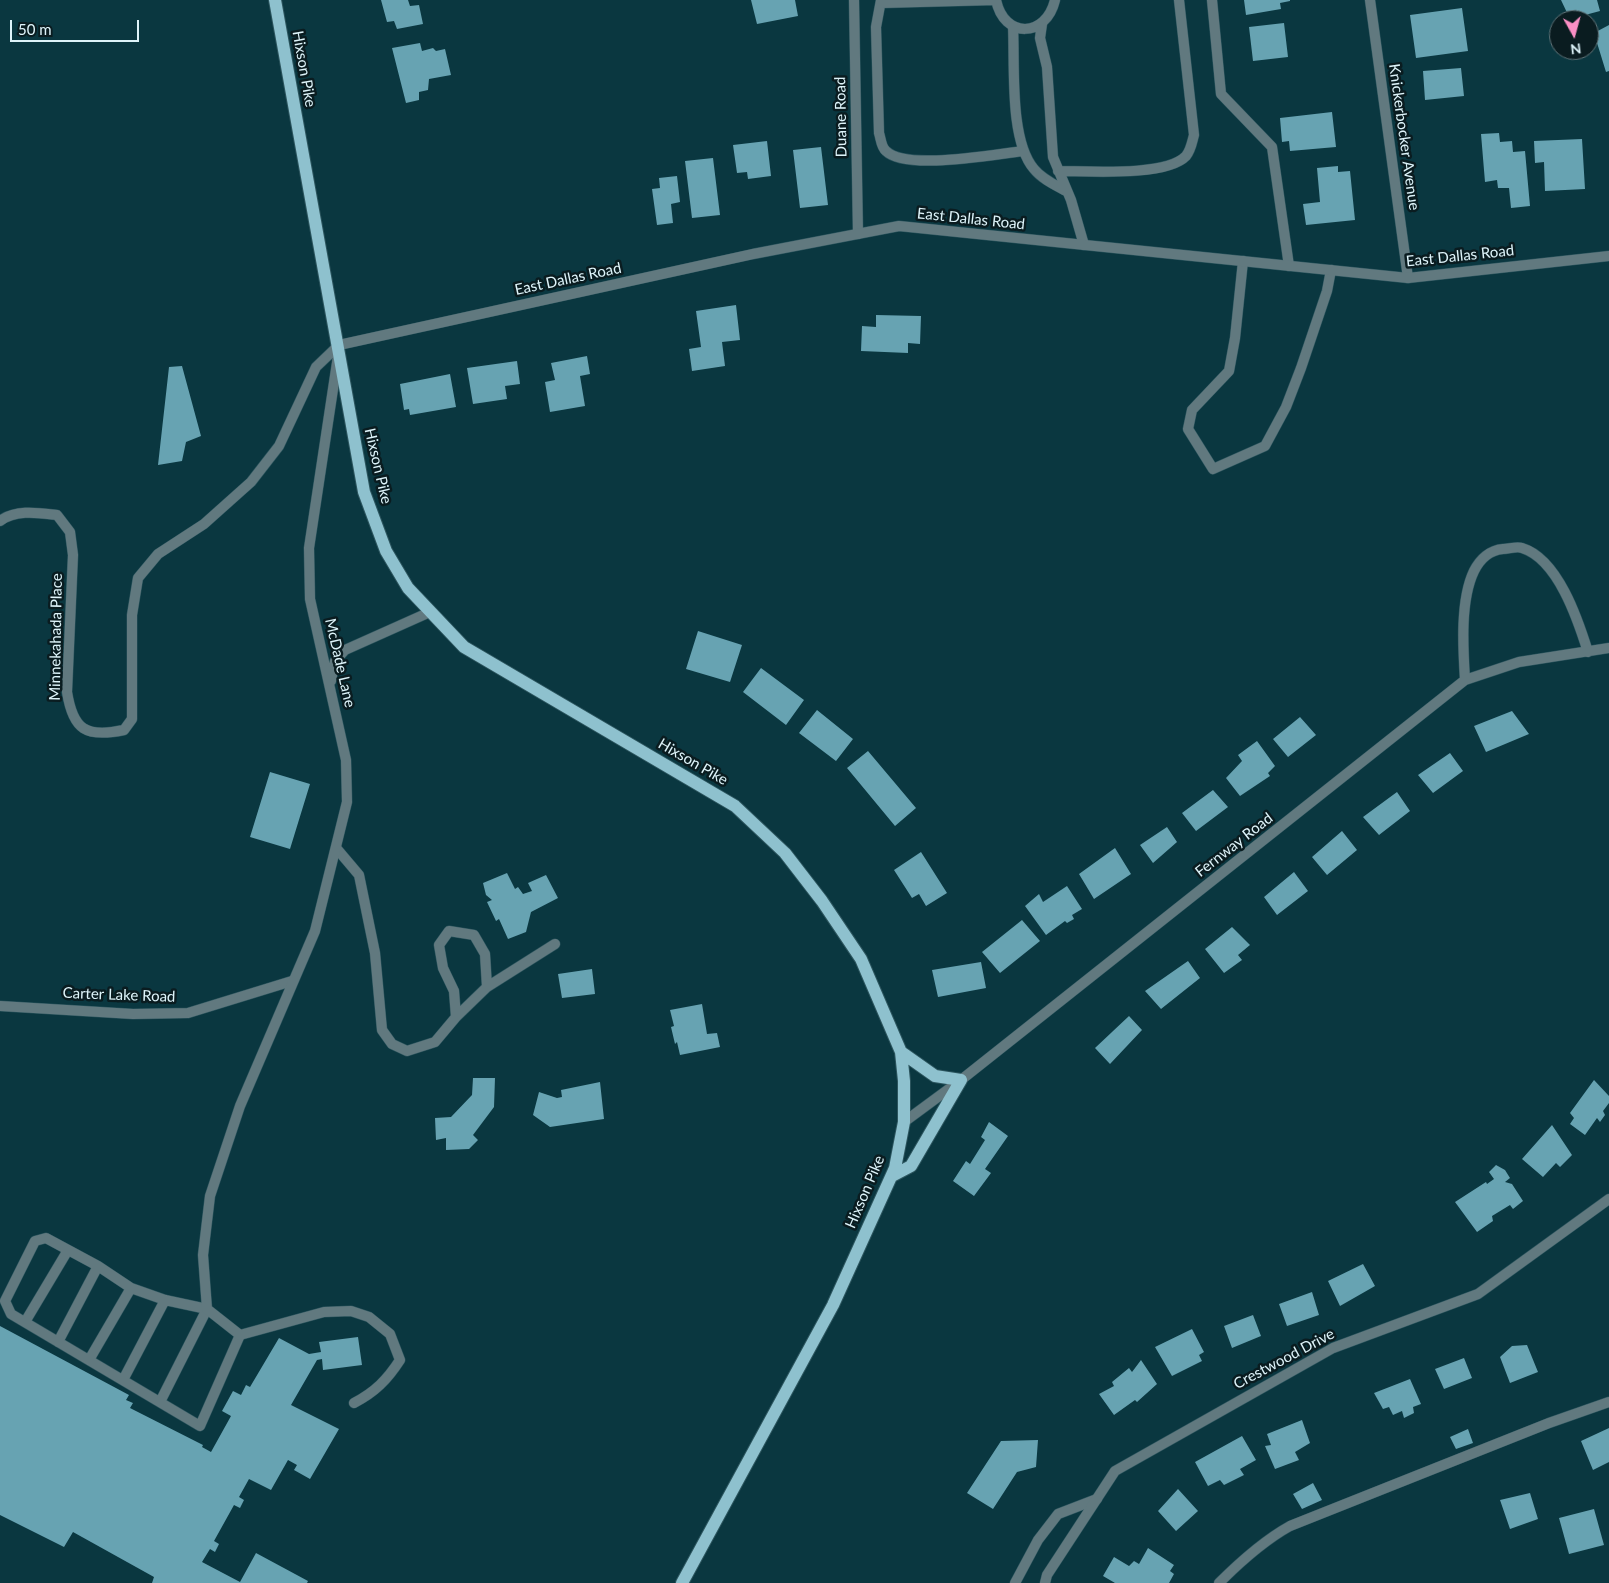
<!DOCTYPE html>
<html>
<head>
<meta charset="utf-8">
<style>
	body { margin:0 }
	#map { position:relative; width:1609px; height:1583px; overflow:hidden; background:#0a3740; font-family:Lato,sans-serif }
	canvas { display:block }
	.north { position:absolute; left:1549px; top:10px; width:50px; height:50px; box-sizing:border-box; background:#0a1c20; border:1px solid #5f7277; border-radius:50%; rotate:173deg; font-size:14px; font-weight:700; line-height:20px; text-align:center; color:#def4fa }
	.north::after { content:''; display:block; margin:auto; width:18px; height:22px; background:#fb8fc5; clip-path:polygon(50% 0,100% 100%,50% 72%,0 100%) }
	.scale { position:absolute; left:10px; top:20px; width:129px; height:22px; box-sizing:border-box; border:2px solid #def4fa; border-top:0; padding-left:6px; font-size:15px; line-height:18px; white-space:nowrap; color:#def4fa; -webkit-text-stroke:4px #0a1c20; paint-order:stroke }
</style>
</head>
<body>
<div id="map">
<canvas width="1609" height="1583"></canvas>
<div class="north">N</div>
<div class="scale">50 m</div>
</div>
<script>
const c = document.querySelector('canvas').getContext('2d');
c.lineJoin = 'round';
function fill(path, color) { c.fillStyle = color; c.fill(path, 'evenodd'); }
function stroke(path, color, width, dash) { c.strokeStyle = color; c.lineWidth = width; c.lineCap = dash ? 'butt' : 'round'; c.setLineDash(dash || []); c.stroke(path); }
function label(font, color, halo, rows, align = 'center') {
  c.font = font + ' Lato,sans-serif'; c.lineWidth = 5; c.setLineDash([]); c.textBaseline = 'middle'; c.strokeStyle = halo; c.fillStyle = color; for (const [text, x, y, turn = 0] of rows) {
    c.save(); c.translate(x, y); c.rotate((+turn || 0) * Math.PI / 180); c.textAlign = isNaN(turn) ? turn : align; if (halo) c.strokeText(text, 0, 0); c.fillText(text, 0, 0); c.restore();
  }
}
const building = new Path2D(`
	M381,0H408L410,6L419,5L423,24L397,29L394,21L387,22Z
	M751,0H795L798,16L757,24Z
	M1244,0H1290V1L1280,3L1281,9L1246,15Z
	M1561,0H1597L1600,11L1570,19Z
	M1462,8L1468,51L1416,58L1410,15Z
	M1284,23L1288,57L1253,61L1249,27Z
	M1609,25V71L1606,72L1594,33Z
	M420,43L422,51L433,48L436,51L445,49L451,75L429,79L428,90L419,92V100L406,103L392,48Z
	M1461,68L1464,96L1425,100L1423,71Z
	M1332,112L1336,147L1290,151L1289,141L1282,142L1280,118Z
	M1499,133L1500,142L1512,141L1513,152L1525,151L1530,206L1511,208L1509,188H1498L1497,180L1485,182L1481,134Z
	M1582,139L1585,189L1545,191L1544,162L1535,163L1534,141Z
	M767,141L771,176L748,179L747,172L737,173L733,145Z
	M821,147L828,205L800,208L793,150Z
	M713,158L720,215L692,218L685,161Z
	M1338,166V172L1350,171L1355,220L1306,225L1303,204L1320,202L1317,168Z
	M677,176L680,202L671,204L673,223L657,225L652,189L660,188L659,178Z
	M736,305L740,340L722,342L725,366L692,371L689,349L701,347L696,311Z
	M876,315L921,316L920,344L908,343V353L861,351L862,326L876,327Z
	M587,356L590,374L580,376L585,406L550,412L545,382L555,380L551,363Z
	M517,361L520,384L505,386L507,399L473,404L467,368Z
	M182,366L201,436L186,442L182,461L158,465L169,367Z
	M450,374L456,407L410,415L409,409L404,410L400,384Z
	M698,631L742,645L730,682L686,669Z
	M761,668L804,700L786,725L743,692Z
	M817,710L853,739L836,761L799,733Z
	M1512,711L1529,734L1486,752L1474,726Z
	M1300,717L1316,735L1288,757L1273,739Z
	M1257,741L1275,766L1268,773L1270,776L1240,796L1226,778L1242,761L1238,755Z
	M868,751L916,808L895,826L847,768Z
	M1450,753L1463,771L1433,793L1418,775Z
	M270,772L310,784L290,849L250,837Z
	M1213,790L1228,807L1196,831L1182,813Z
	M1397,792L1410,811L1379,835L1363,817Z
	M1167,827L1177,842L1153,863L1140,845Z
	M1342,831L1357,850L1327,875L1312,857Z
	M1115,848L1131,874L1094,899L1079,874Z
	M921,852L947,893L926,906L919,894L912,898L894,870Z
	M1294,872L1308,891L1277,915L1264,897Z
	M507,873L515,889L518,887L523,894L532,891L528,883L546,875L558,898L531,912L526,932L508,939L499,919L496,921L487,902L492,900L486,895L483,883Z
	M1067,886L1082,909L1072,915L1074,919L1067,923L1065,921L1046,935L1025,906L1039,894L1043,902Z
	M1022,920L1040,941L1000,973L982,952Z
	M1232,927L1250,945L1238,955L1242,960L1224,973L1205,949Z
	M1188,961L1200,978L1161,1009L1145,991Z
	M981,962L986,988L938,997L932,970Z
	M592,969L595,994L562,998L558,974Z
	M702,1004L707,1034L717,1033L720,1047L680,1055L677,1042L675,1044L671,1027L674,1026L670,1010Z
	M1129,1016L1142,1030L1110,1064L1095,1048Z
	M473,1078H495L494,1107L473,1135L478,1140L469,1149L446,1150V1138L436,1140L435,1118L451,1117L472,1095Z
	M1594,1080L1609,1096V1103L1603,1111L1605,1115L1600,1122L1597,1118L1585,1135L1570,1124L1574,1118L1570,1113Z
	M600,1082L604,1119L550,1127L533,1115L539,1092L557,1098L562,1097L561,1090Z
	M989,1122L1008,1136L985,1169L991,1173L974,1196L953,1181L966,1161L970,1164L985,1140L981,1137Z
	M1552,1125L1572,1155L1560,1167L1556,1163L1543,1177L1522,1159Z
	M1496,1165L1505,1170L1510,1178L1505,1182L1512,1184L1523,1201L1513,1209L1510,1205L1492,1216L1493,1221L1477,1232L1455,1202L1486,1182L1487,1184L1494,1179L1489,1172Z
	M1363,1264L1375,1286L1340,1306L1328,1281Z
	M1312,1292L1319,1315L1287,1326L1279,1304Z
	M1253,1315L1261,1336L1232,1348L1224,1326Z
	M0,1326L129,1395L126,1400L133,1403L130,1408L203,1445L202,1447L211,1452L231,1416L222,1411L233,1391L241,1395L246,1385L250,1387L279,1338L309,1354L321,1352L319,1342L358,1337L362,1365L323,1370L322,1359L317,1360L291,1405L339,1429L310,1479L294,1470L297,1465L288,1460L271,1490L249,1479L239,1497L244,1500L240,1508L234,1505L214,1541L219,1544L215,1552L210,1549L202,1562L240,1582L256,1553L308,1581L307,1583H152L154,1577L73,1532L64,1547L0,1515Z
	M1192,1329L1204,1352L1199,1355L1202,1361L1172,1376L1155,1347Z
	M1527,1345L1538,1372L1510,1383L1500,1357L1512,1346Z
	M1464,1358L1472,1378L1444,1389L1435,1369Z
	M1141,1360L1157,1384L1137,1402L1135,1400L1114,1415L1099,1394L1114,1386L1112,1382L1129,1368L1132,1372Z
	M1410,1379L1421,1404L1413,1407L1414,1413L1404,1418L1402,1411L1393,1415L1389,1407L1383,1409L1374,1393Z
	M1302,1420L1310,1443L1295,1452L1299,1460L1275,1469L1265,1446L1271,1445L1267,1434Z
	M1609,1428V1462L1593,1470L1581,1441Z
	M1468,1429L1473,1443L1456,1449L1450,1437Z
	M1242,1436L1256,1460L1240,1469L1244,1475L1224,1485L1220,1480L1208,1486L1195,1462Z
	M1038,1440L1036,1467L1017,1472L993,1509L967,1493L1001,1441Z
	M1313,1483L1322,1500L1302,1509L1293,1494Z
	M1178,1489L1198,1511L1176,1531L1158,1511Z
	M1530,1493L1538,1519L1510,1529L1500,1500Z
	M1594,1509L1604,1545L1569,1554L1559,1518Z
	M1148,1548L1174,1565L1170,1571L1174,1574L1169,1583H1115L1103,1576L1114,1557L1129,1566L1134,1561L1139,1564Z`);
const service = new Path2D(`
	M881,0L876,27L879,133C881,139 881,147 886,151C906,171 994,154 1024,151
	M1212,0L1221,94L1272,147L1289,266
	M882,3L996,0C1004,39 1046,38 1055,0
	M1042,24L1040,38L1047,67L1053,157L1071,200L1084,245
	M1013,26C1015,65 1009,140 1034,169C1042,179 1055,185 1066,191
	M1058,171C1087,171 1166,177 1186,156C1191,150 1192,142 1194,135L1179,0
	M1243,261L1235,338L1229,371L1192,410L1188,429L1213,469L1265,446L1286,407L1301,368L1327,291L1331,270
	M337,849L359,875L375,953L382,1030L392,1044L407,1051L435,1042L456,1017L487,987L555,944
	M0,1006L133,1014L188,1013L292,981
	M456,1017L454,991L443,968L439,945L449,931L474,935L485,954L487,987
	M25,1322L68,1250
	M58,1342L98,1266
	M89,1360L131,1288
	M123,1380L165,1300
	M160,1402L207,1309L165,1300L131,1288L98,1266L46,1238L35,1241L5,1301L11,1314C74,1351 137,1388 200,1426L240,1335
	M1015,1583L1038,1540L1058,1514L1097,1499`);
const minor = new Path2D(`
	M854,0L858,234
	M1370,0L1408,278
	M338,356L309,548L310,599L346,760L347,802L315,931L240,1106L210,1196L203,1255L207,1309L240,1335L324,1312L351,1311L369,1317L390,1334L400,1360C387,1380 375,1392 354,1403
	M0,521C16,509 39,513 57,515L70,532L73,555L67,692C73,730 86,738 124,730L132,719V615L138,578L158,554L204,524L251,482L279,446L316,367L339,345
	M1465,680C1463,648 1460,600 1474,571C1480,559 1490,550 1503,549C1509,549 1517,546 1522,548C1558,559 1578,620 1588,652
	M331,681L335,661L345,650L430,612
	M904,1122L961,1080L1465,680L1519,662L1609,648
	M1045,1583L1047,1575L1115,1471L1333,1348L1478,1294L1609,1199
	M1219,1583C1241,1561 1263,1541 1290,1526L1549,1423L1609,1402`);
const tertiary = new Path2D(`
	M339,345L753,254L899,226L1408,278L1609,256`);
const primary = new Path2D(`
	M275,0L364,492L386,551L408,588L464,647L735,806L785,853L822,901L861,959L901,1052L904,1081V1122L895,1168L833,1305L682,1583
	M892,1176L911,1166L961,1080L935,1076L901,1052`);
const streetNames = [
	["Hixson Pike",304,69,80],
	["Duane Road",841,117,-91],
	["Knickerbocker Avenue",1404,137,82],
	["East Dallas Road",971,219,6],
	["East Dallas Road",1460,256,-6],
	["East Dallas Road",568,279,-12],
	["Hixson Pike",378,466,77],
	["Minnekahada Place",56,637,-89],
	["McDade Lane",340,663,77],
	["Hixson Pike",693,762,30],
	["Fernway Road",1234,845,-38],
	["Carter Lake Road",119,995,2],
	["Hixson Pike",865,1192,-67],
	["Crestwood Drive",1284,1359,-28]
];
fill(building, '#67a3b2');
stroke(service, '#2c555e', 11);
stroke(minor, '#2c555e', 11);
stroke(tertiary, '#2c555e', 11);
stroke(primary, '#2c555e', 14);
stroke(service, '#61797f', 10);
stroke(minor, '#61797f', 10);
stroke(tertiary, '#61797f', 10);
stroke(primary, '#8ec1ce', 12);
label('15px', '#def4fa', '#0a1c20', streetNames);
</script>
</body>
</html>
